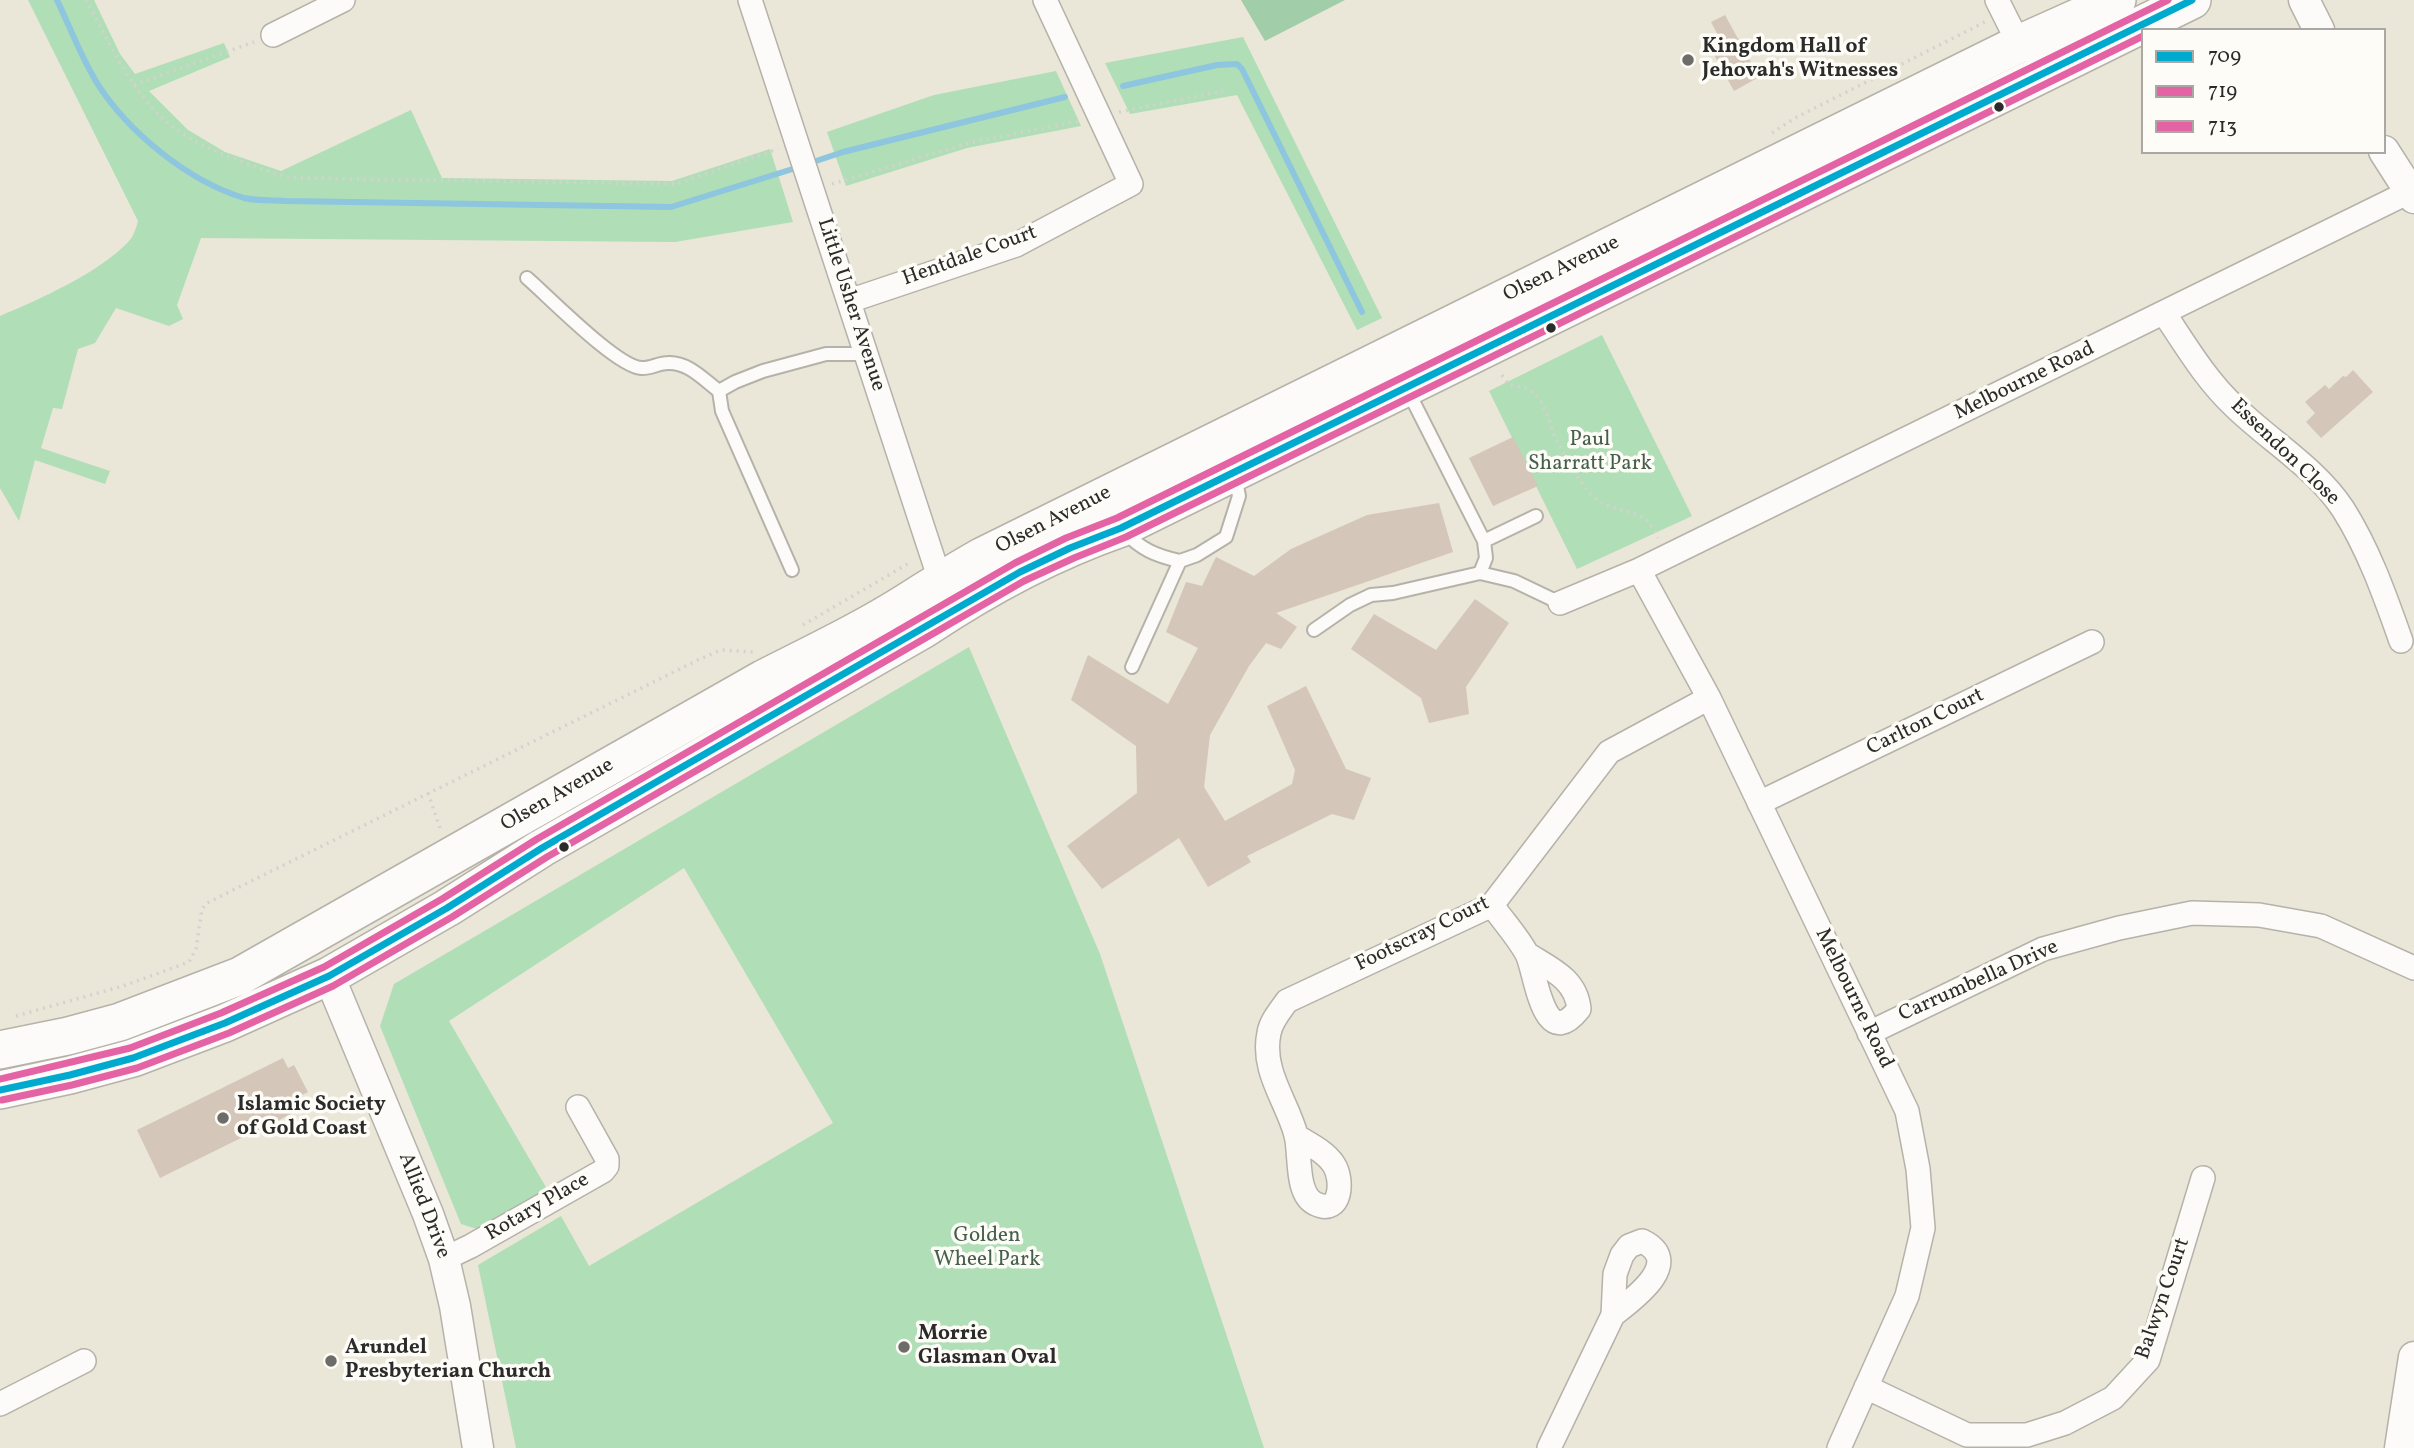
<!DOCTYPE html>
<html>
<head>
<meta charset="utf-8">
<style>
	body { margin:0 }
	#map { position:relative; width:2414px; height:1448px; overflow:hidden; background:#eae6d8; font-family:Vollkorn,serif }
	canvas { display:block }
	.legend { position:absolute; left:2141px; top:28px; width:245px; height:126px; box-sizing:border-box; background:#fdfcf7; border:2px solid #a9a8a5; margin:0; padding:9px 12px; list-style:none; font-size:21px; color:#2b2b2b }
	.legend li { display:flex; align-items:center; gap:14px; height:35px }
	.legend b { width:35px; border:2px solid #a9a8a5 }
</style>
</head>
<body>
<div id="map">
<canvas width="2414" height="1448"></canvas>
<ul class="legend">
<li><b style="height:9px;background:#00a9ce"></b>709</li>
<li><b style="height:9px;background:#e463a4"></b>719</li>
<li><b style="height:9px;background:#e463a4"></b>713</li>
</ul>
</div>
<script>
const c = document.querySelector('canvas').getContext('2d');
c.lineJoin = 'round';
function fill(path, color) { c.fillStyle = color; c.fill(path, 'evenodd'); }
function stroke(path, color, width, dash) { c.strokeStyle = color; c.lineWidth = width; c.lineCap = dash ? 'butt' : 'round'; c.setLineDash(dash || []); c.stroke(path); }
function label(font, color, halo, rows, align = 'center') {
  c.font = font + ' Vollkorn,serif'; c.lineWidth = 7; c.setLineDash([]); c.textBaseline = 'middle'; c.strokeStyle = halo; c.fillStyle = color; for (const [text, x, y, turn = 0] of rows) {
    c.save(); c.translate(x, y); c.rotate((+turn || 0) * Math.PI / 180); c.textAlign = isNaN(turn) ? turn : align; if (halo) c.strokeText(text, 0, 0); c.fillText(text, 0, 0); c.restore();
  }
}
const green = new Path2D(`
	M28,0H94L120,54L135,74L224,43L230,57L149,91L188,130L225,152L281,171L411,110L442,178L672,181L770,149L793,222L675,242L201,238L177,305L183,319L169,326L116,308L95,343L78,349L62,409L53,408L41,448L110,471L105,484L35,460L19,521L0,488V316C38,300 101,272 129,241C134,236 136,228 138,221Z
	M1243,37L1382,318L1357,330L1237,95L1130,114L1105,63Z
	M1056,71L1081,126L967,148L846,186L827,132L934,95Z
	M1602,335L1692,516L1577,569L1489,391Z
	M969,647L1100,954L1264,1448H516L478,1265L561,1216L589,1266L833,1123L684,868L449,1021L547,1189L477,1229L461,1224L380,1026L394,984Z`);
const forest = new Path2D(`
	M1241,0H1345L1265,41Z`);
const stream = new Path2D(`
	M57,0C70,27 81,57 97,83C128,132 188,181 244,198C257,201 273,200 287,201L671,207L799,167
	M1123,86L1217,65L1237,64L1242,69L1362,312
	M810,163L843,152L1065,97`);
const building = new Path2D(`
	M1725,15L1759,77L1734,91L1712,51L1723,45L1711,22Z
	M2353,370L2373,392L2321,438L2306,422L2315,413L2305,402L2325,385L2329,389L2343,376L2346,377Z
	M1513,437L1538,486L1493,506L1469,458Z
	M1439,503L1453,552L1276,613L1297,627L1281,649L1266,643L1249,666L1210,735L1204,787L1225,821L1292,784L1295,770L1267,706L1306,686L1346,769L1371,778L1354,820L1332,814L1247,856L1251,862L1208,887L1179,838L1102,889L1067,846L1137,793L1136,746L1071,700L1088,655L1168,704L1198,648L1166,632L1186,582L1202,586L1216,557L1254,576L1291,549L1367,515Z
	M1475,599L1509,623L1466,687L1469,714L1429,723L1421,698L1351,649L1374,614L1436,650Z
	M283,1058L288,1068L294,1065L308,1092L302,1095L307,1105L250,1136L249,1134L160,1178L137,1130Z`);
const path = new Path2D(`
	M86,0C107,39 127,81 157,113C188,146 249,165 291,178L676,184L778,149
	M134,85L254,42
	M1119,112L1223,91
	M1772,133L1795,118L1985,22
	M832,184L969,143L1079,121
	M1502,375L1508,384C1515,387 1523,386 1529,390C1546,399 1549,425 1557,441C1566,459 1576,477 1589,492C1612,519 1642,500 1658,538
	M803,625L911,562
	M428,793L441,831
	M16,1016L123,986L189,962L196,949L202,909L207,903L700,659L721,650L753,652`);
const service = new Path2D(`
	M527,278C548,296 616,366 641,368C649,369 659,363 668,363C688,362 703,379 719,391
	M1408,391L1484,541L1536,516
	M1124,531C1140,549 1156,556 1180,561L1132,667
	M1180,561L1197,555L1226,537L1239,496L1235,477
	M792,570L722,411L719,391L735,382L763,371L826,354H866
	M1480,573L1514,581L1560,603
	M1314,630L1350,605L1371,595L1393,593L1480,573L1486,558L1484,541`);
const minor = new Path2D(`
	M750,0L940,580L945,590
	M1997,0L2019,44
	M273,35L343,0
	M849,301L1016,245L1131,184L1045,0
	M2164,313C2186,346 2206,380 2235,407C2270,441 2316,468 2343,509C2369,550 2385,596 2401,641
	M1639,570L1709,698L1907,1111L1918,1169L1923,1228L1907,1296L1839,1448
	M1560,603L1639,570L2409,192
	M1759,803L2092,642
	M1492,905C1503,921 1518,937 1527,954C1536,972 1543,1055 1579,1009C1576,979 1551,969 1527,954
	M1869,1033L2043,949L2119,928L2192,913L2259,915L2321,926L2414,968
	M1296,1136C1309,1144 1326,1152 1334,1165C1343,1179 1342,1216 1316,1204C1295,1195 1301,1154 1296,1135C1287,1101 1261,1071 1269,1033C1271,1021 1280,1011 1287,1001L1492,905L1609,752L1709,698
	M444,1259L471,1246L603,1171L607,1166V1159L578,1107
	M1866,1387L1967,1435H2027L2065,1423L2113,1398L2148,1360L2203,1178
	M0,1404L84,1361
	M1549,1448L1613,1315L1615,1274L1622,1255L1629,1246L1642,1241C1686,1262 1632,1300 1613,1315`);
const tertiary = new Path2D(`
	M2304,0L2319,30
	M2384,151L2414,198
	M329,976L428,1214L444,1259L455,1306L478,1448
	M2400,1448L2414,1357`);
const primary = new Path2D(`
	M0,1050L68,1036L120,1022L240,976L763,679C812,654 863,630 910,600C934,585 958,570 983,556L2019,44L2117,0
	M0,1090L70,1075L133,1058L225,1023L329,976L447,908L542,848L924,629C985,588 1052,552 1121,528L2192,0`);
const bus1 = new Path2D(`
	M0,1090L70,1075L133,1058L225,1023L329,976L447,908L542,848L1020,572L1070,548L1121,528L2192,0`);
const bus2 = new Path2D(`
	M2,1100L72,1085L137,1068L229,1033L333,986L452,917L547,857L1024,581L1074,558L1126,537L2143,36`);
const bus3 = new Path2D(`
	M0,1079L130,1048L221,1013L324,967L442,899L537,839L1015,563L1066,538L1117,518L2168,0`);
const markers = [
	[1688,60,7,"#6e6c68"],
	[1999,107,6,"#2b2b2b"],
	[1551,328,6,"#2b2b2b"],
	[564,847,6,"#2b2b2b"],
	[223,1118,7,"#6e6c68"],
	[904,1347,7,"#6e6c68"],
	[331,1361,7,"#6e6c68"]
];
const poiNames = [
	["Kingdom Hall of",1702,48],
	["Jehovah's Witnesses",1702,72],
	["Islamic Society",237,1106],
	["of Gold Coast",237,1130],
	["Morrie",918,1335],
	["Glasman Oval",918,1359],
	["Arundel",345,1349],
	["Presbyterian Church",345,1373]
];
const streetNames = [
	["Hentdale Court",970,257,-20],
	["Olsen Avenue",1562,270,-26],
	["Little Usher Avenue",850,305,72],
	["Melbourne Road",2025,382,-26],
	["Essendon Close",2284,453,44],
	["Olsen Avenue",1054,521,-27],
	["Carlton Court",1926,723,-26],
	["Olsen Avenue",558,796,-30],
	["Footscray Court",1423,935,-26],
	["Carrumbella Drive",1979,982,-24],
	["Melbourne Road",1853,999,64],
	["Allied Drive",423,1206,69],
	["Rotary Place",538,1208,-30],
	["Balwyn Court",2164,1299,-71]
];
const parkNames = [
	["Paul",1590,441],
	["Sharratt Park",1590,465],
	["Golden",987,1237],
	["Wheel Park",987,1261]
];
fill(green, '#b0deb6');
fill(forest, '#a2cda9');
stroke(stream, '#8dc6de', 6);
fill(building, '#d4c6b8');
stroke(service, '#b5b2a9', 16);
stroke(minor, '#b5b2a9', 26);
stroke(tertiary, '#b5b2a9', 33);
stroke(primary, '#b5b2a9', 40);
stroke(path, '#d4d2cf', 3.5, [2, 5]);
stroke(service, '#fcfbf9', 12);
stroke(minor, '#fcfbf9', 23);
stroke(tertiary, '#fcfbf9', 30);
stroke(primary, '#fcfbf9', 37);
stroke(bus1, '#00a9ce', 7);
stroke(bus2, '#e463a4', 7);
stroke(bus3, '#e463a4', 7);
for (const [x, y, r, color] of markers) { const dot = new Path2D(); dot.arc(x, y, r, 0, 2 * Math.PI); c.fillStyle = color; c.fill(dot); stroke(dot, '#fdfcf7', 2.5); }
label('bold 21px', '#2b2b2b', '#fdfcf7', poiNames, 'left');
label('21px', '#2b2b2b', '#fdfcf7', streetNames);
label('21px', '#455f4d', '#fdfcf7', parkNames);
</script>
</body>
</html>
